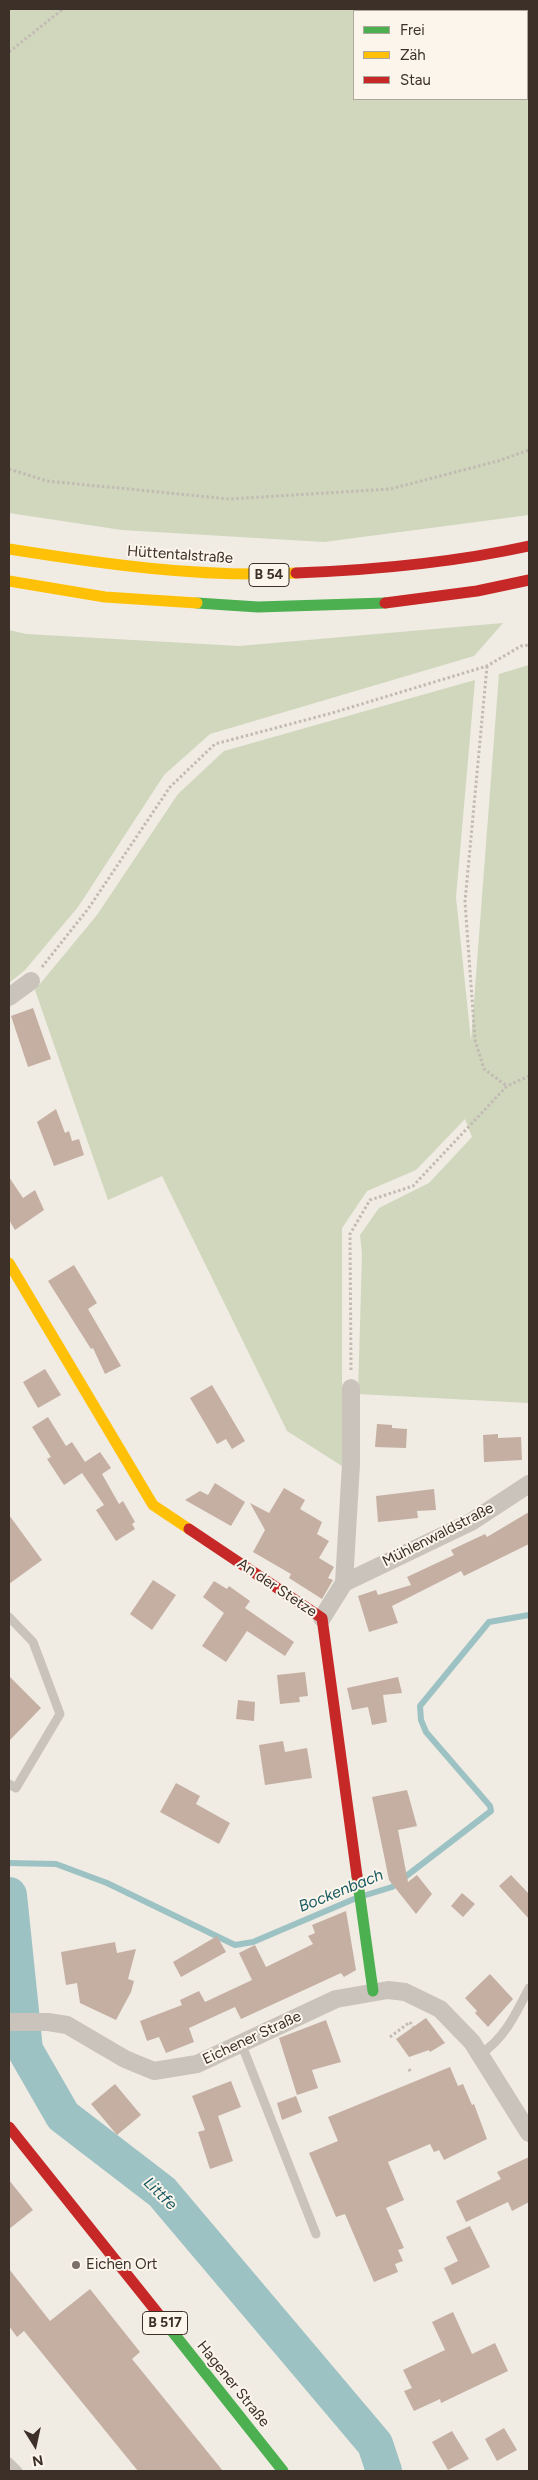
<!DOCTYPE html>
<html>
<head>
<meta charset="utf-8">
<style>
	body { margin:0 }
	#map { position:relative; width:538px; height:2480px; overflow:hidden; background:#f0ebe3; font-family:Figtree,sans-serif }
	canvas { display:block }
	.frame { position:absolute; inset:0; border:10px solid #3c3029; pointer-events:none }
	.legend { position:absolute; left:353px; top:10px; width:175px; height:90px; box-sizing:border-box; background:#fcf5ec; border:1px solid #afa69e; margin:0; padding:6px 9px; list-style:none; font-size:15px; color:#3c3029 }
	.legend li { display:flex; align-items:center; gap:10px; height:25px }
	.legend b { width:25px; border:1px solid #afa69e }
	.north { position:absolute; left:10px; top:2420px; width:50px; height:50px; -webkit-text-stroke:4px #fcf5ec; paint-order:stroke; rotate:170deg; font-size:14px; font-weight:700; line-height:20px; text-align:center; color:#3c3029 }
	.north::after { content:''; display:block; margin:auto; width:18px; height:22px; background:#3c3029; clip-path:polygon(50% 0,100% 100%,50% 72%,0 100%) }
</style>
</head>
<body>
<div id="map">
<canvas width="538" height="2480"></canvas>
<div class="frame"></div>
<ul class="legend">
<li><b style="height:6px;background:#4caf50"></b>Frei</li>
<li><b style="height:6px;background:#ffc107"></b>Zäh</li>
<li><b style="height:6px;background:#c62828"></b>Stau</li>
</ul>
<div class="north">N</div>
</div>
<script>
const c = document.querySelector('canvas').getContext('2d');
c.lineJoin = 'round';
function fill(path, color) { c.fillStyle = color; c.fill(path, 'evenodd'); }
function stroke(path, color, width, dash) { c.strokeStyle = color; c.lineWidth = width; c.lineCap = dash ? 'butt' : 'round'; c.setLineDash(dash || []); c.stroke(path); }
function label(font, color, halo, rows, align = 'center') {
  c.font = font + ' Figtree,sans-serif'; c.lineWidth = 4; c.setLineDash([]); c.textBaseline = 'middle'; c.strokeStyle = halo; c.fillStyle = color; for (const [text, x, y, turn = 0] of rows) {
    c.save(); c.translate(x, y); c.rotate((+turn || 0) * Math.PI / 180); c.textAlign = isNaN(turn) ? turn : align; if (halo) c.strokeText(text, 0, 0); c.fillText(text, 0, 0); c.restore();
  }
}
const green = new Path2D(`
	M9,9H529V515L324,542L122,530L9,513ZM354,11H527V99H354Z
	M503,623L474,656L210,734L164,775L78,907L25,970L9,983V630L26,634L239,646Z
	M529,665V1403L358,1394L362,1254L360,1235L379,1208L429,1183L472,1137L465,1119L416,1170L367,1191L342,1228V1466L287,1431L162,1176L108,1200L35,990L97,915L178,794L224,751L475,680L456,897L471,1041L499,674Z`);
const stream = new Path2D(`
	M9,1863L56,1864L107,1883L235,1945L253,1942L354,1899
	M366,1895L392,1887L491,1811L490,1806L426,1732L421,1720L420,1706L489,1622L529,1615`);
const river = new Path2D(`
	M9,1895L25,2050L63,2116L162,2192L375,2444L384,2471`);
const building = new Path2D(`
	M33,1008L51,1059L28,1067L11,1016Z
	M56,1109L65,1133L69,1131L72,1141L79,1139L84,1155L54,1166L37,1122Z
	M9,1177L23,1198L35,1190L44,1210L15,1230L9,1220Z
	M74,1265L97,1303L88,1309L121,1366L105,1374L93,1348L91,1349L48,1281Z
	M45,1369L61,1395L38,1408L23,1382Z
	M212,1385L245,1441L232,1449L226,1439L217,1444L190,1398Z
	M48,1417L66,1446L72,1442L85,1462L100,1452L111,1468L102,1474L119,1504L123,1501L135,1522L132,1524L135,1529L116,1541L96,1510L104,1505L82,1473L64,1485L47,1459L51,1457L32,1427Z
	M377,1424L392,1425V1428L407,1429L406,1448L375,1447Z
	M498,1434V1438L521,1437L522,1460L484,1462L483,1435Z
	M215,1483L245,1502L231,1526L185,1500L200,1491L208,1495Z
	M284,1488L305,1500L300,1509L322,1522L317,1534L329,1541L319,1558L334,1567L328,1578L333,1580L322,1599L289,1578L291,1574L253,1552L265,1530L250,1503L269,1513Z
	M434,1489L436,1510L417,1511L418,1518L378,1522L376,1496Z
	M529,1512V1544L464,1576L461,1571L392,1606L398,1623L369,1632L358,1596L376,1590L378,1595L411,1585L407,1577L454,1555L451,1550L485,1534L487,1537Z
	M9,1515L42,1560L9,1584Z
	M153,1580L176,1595L152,1630L130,1614Z
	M214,1581L227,1589L229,1586L250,1601L245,1608L294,1642L285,1656L247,1631L226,1662L202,1646L224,1613L203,1597Z
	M305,1672L308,1696L299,1697L300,1702L280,1704L277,1675Z
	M9,1676L41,1708L9,1741Z
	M398,1677L402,1693L383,1695L387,1722L372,1725L368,1707L352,1710L347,1688Z
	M238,1700L255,1702L254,1721L236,1719Z
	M283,1741L285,1752L307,1748L312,1778L265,1785L259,1745Z
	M176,1783L200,1796L196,1804L230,1823L219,1844L160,1812Z
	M407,1790L417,1826L398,1830L408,1882L417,1875L432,1894L416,1914L389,1880L372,1797Z
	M511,1875L529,1894V1919L499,1886Z
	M462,1893L475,1904L463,1917L451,1906Z
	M346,1911L356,1970L344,1977L341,1973L241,2019L235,2007L189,2028L194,2042L166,2053L159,2037L147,2041L140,2021L182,2005L180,2000L199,1991L205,2002L252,1980L239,1953L255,1945L266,1967L313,1944L308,1936L315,1933L312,1925Z
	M217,1936L226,1952L181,1977L173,1962Z
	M115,1942L117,1953L136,1949L128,1979L134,1981L131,1992L116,2020L80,2003L77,1983L66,1985L61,1952Z
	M490,1974L513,1999L488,2027L475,2013L477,2011L465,1998Z
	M426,2018L445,2043L430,2052L429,2050L409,2057L396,2039Z
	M326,2020L341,2062L312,2070L318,2088L297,2095L279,2038Z
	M450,2067L458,2086L463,2084L472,2105L474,2104L487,2139L444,2160L439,2150L434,2152L430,2144L388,2162L404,2200L386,2208L404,2248L398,2250L403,2261L395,2264L398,2272L374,2282L345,2214L336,2217L309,2153L338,2141L328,2117Z
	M231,2081L241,2107L218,2116L233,2161L210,2169L198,2132L205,2130L192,2096Z
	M115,2084L141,2115L117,2135L91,2104Z
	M296,2096L302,2112L282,2120L277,2103Z
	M529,2157V2202L512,2211L508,2202L466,2222L456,2201L501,2179L497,2172Z
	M9,2180L33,2210L9,2229Z
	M470,2226L490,2267L452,2285L444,2268L458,2261L446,2237Z
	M9,2269L50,2321L90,2289L140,2352L132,2359L223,2471H138L24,2331L17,2337L9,2326Z
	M453,2312L472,2354L495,2343L508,2371L441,2403L440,2399L414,2411L404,2391L412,2388L403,2370L445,2350L432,2322Z
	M504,2428L517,2450L497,2461L485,2439Z
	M452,2431L469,2459L448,2470L432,2442Z`);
const path = new Path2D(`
	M498,9L502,11
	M527,24L529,26
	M9,52L63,9
	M9,469L47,481L230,499L390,489L498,461L529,450
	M487,666L465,902L475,1040L484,1069L507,1086
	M42,967L88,909L170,787L215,744L332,713L487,666L521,646L529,645
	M351,1370L350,1234L370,1200L413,1186L507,1086L529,1076
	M390,2037L410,2022L413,2027
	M409,2069L411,2073`);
const lane = new Path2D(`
	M9,1617L33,1642L60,1714L16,1788L9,1784
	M241,2043L316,2234
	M480,2054C503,2041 517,2012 529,1988
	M9,2462L18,2471`);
const street = new Path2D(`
	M9,997L31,981
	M344,1583L351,1464V1388
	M322,1618L344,1583L471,1522L529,1484
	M9,2022H48L67,2025L125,2059L154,2071L197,2064L336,1999L388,1990L405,1992L440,2009L472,2042L529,2133`);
const fast = new Path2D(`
	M197,603L258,607L385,603
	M357,1876L373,1991
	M160,2316L283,2471`);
const slow = new Path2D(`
	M9,549C104,564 200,578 296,573
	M9,581L105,597L197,603
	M9,1263L153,1505L189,1529`);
const jam = new Path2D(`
	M296,573C375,570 452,563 529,546
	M385,603L477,591L529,580
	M189,1529L322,1618L357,1876
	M9,2127L160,2316`);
const markers = [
	[76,2265,5,"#7b716a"]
];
const shields = [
	[269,575,40],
	[165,2323,45]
];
const shieldNames = [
	["B 54",269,575],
	["B 517",165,2323]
];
const streetNames = [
	["Hüttentalstraße",180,555,4],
	["Mühlenwaldstraße",438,1535,-27],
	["An der Stetze",277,1588,34],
	["Eichener Straße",252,2038,-25],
	["Hagener Straße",233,2384,51]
];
const poiNames = [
	["Eichen Ort",86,2265]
];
const waterNames = [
	["Bockenbach",341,1891,-22],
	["Littfe",160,2194,44]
];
fill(green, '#d0d7bc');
stroke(stream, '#9dc2c4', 6);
stroke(river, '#9dc2c4', 36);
fill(building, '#c5afa3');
stroke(path, '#c2bbb4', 3, [2.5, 2.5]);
stroke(lane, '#c9c3bc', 9);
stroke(street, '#c9c3bc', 18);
stroke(fast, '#4caf50', 11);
stroke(slow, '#ffc107', 11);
stroke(jam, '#c62828', 11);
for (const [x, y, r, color] of markers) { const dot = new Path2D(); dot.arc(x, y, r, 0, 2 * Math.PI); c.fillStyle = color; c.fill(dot); stroke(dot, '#fcf5ec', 2); }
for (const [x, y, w] of shields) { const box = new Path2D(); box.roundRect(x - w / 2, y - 11.5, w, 23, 4); c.fillStyle = '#fcf5ec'; c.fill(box); stroke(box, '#3c3029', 1); }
label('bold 14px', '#3c3029', null, shieldNames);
label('15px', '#3c3029', '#fcf5ec', streetNames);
label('15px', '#3c3029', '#fcf5ec', poiNames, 'left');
label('italic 16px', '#195a62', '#fcf5ec', waterNames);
</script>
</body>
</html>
